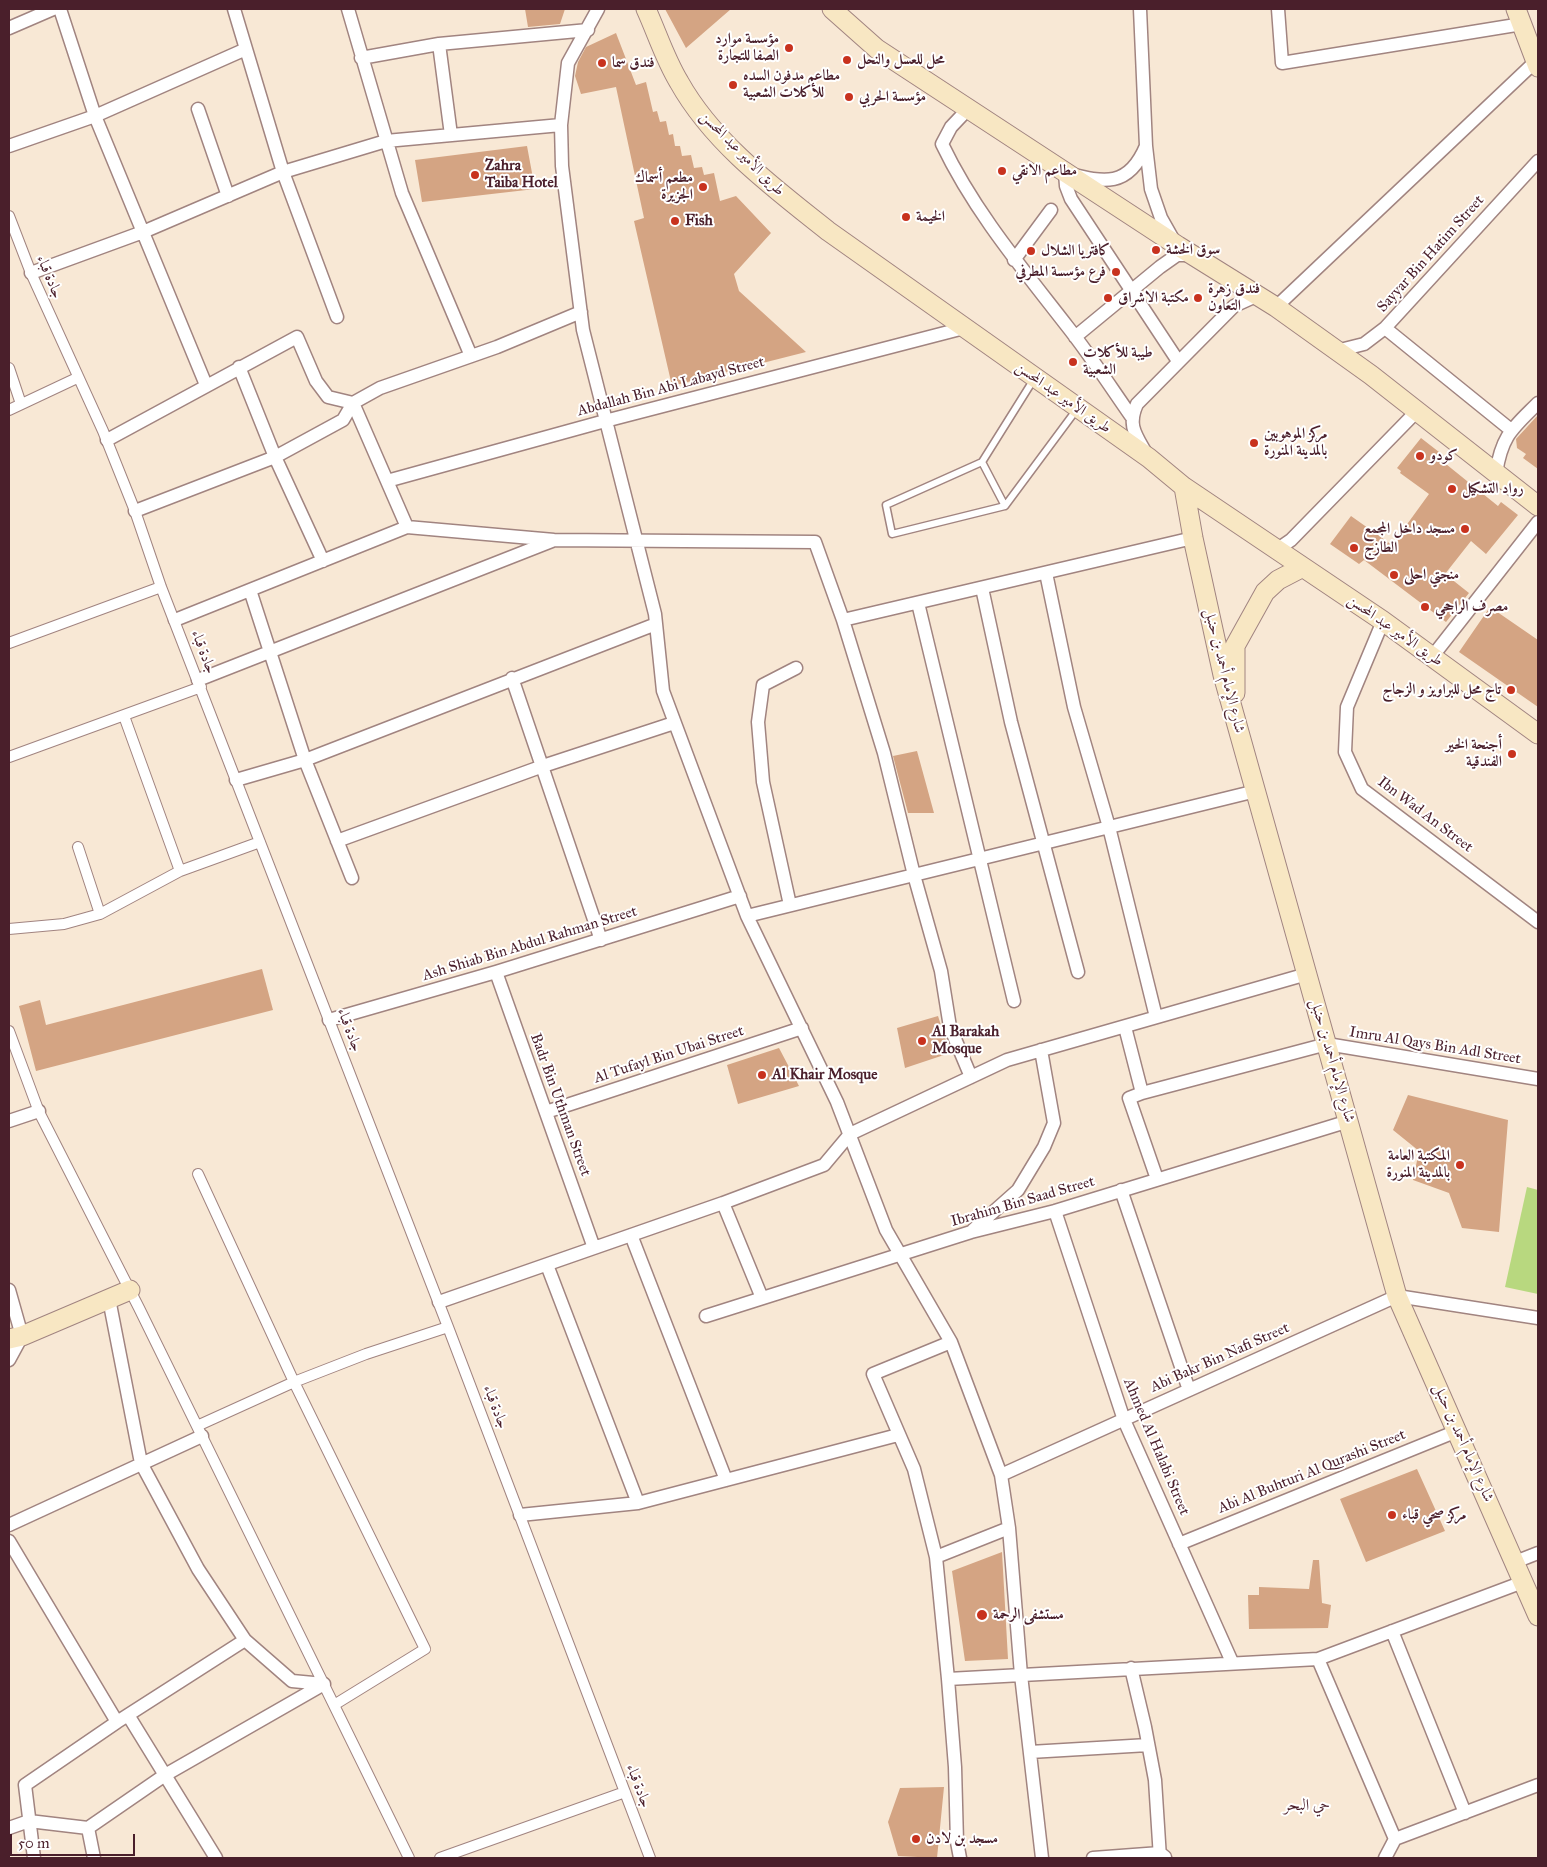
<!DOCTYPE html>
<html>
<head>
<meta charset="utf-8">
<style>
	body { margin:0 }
	#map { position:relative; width:1547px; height:1867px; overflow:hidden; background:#f8e8d5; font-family:"IM FELL Great Primer",serif }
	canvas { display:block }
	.frame { position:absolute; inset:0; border:10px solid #4a1f2b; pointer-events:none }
	.scale { position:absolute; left:10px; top:1834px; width:125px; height:22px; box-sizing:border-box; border:2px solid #4a1f2b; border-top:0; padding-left:6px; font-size:15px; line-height:18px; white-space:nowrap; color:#4a1f2b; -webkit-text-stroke:4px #fff; paint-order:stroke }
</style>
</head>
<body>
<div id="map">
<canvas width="1547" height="1867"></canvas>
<div class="frame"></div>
<div class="scale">50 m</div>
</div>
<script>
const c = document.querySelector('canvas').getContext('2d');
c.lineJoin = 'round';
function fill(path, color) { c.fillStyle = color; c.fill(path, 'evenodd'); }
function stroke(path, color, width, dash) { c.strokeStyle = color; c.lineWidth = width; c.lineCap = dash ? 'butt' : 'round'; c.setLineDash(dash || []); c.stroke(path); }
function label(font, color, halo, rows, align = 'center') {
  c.font = font + ' "IM FELL Great Primer",Amiri,serif'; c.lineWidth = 4; c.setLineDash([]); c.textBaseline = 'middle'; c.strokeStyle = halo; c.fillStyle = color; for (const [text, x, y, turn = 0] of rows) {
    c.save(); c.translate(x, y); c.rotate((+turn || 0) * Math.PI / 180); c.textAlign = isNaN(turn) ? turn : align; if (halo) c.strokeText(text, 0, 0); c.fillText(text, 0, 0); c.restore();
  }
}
const green = new Path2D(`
	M1527,1187L1538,1190V1294L1505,1287Z`);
const building = new Path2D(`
	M525,9H565L560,24L528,27Z
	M665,9H731L686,48Z
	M616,33L636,85L646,82L653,112L657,111L660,122L666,121L669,135L673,134L675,146H680L682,156L691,155L694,168L702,167L704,175L714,173L720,201L736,196L771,233L734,274L739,291L806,352L672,386L634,221L644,218L616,87L581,94L575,76L578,62L586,47Z
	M527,146L535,189L422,202L415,160Z
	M1538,415V469L1523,458L1526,454L1517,448L1516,439Z
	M1421,438L1439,452L1436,456L1498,506L1501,502L1518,515L1486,554L1471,541L1445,574L1469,593L1446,622L1364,560L1359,564L1330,544L1351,516L1392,545L1429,494L1400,473L1401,471L1397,468Z
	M1490,607L1538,640V707L1459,652Z
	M917,751L934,813H908L893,756Z
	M262,969L273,1010L36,1071L19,1006L40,1000L46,1025Z
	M938,1016L950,1053L905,1068L897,1028Z
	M779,1048L799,1086L738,1104L727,1065Z
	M1408,1095L1508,1120L1499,1232L1462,1228L1449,1193L1413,1180L1419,1151L1393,1130Z
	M1417,1469L1445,1531L1366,1562L1340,1499Z
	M1002,1552L1008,1659L965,1661L952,1571Z
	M1313,1560H1319L1322,1603L1331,1605L1328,1628L1249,1629L1248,1595H1259V1587L1309,1589Z
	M944,1787L937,1858L898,1856L888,1822L900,1788Z`);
const service = new Path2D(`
	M1034,379L982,462L886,505L892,534L1005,506L1077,409
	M982,462L1005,506`);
const pedestrian = new Path2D(`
	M9,216L31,273L103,431L135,511L161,587L448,1327L650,1858
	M9,368L21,404
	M9,410L77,378
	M9,643L161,587
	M124,716L180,871
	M9,757L201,687
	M78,847L100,914
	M9,929L64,924L100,914L180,871L260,842
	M9,1031L39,1112L139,1308L409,1858
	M198,1174L294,1382L425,1649L334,1705
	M197,1426L294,1382L366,1354L448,1327
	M440,1858L625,1792`);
const minor = new Path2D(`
	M60,9L95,116L206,385
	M234,9L283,172L337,317
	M348,9L402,193L471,356
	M598,9L568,63L561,125L562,166L583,330L655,614L663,691L747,916L837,1102L886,1230L951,1342L1001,1475L1009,1528L1021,1675L1042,1858
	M1140,9L1146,146L1151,189L1161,218L1174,241
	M1278,9L1282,63L1522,24
	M9,28L53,9
	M439,44L451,135
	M361,58L439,44L588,30
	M198,109L228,196
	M968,109L951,127L942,144C974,211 1022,268 1067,326C1090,355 1110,386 1131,416
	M9,146L95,116L246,49
	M1146,146C1128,189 1103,182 1065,173L1066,186L1071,199L1178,361
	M1014,260L1051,210
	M31,273L143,232L283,172L386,141L561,125
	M1276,307L1536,61
	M1385,328L1511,430
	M1075,337L1160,267L1177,255H1191
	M1336,351L1364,344L1385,328L1538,161
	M239,367L275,457L323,561
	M107,440L297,337L316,381L328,397L353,403L407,527L554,540L815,542L843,620L884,753L914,875L941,971L950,1027L971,1077
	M1147,455C1136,435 1127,426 1137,404L1234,306L1256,296
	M1496,473C1502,435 1512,429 1538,403
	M387,481L605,421L964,328
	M135,511L275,457L343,420L353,403L380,388L497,347L581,312
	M1278,549L1291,540L1417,411
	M1046,573L1074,707L1109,827L1156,1017
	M982,588L1011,722L1078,972
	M250,590L305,760L352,878
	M918,603L1014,1001
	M175,620L407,527
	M843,620L1193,538
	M1383,621L1347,707L1345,752L1362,789L1538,922
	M1432,657L1538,522
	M512,678L601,940
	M198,680L552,541
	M236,780L305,760L656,624
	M337,841L543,766L674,723
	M790,905L763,782L758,722L763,685L796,668
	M747,916L1256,791
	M496,972L594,1248
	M329,1020L496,972L740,896
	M1125,1027L1142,1093L1129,1098L1157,1179
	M1142,1093L1327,1044L1538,1079
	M546,1112L802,1028
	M9,1121L39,1111
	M1121,1190L1189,1390
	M723,1203L762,1298
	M1055,1211L1124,1420L1232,1662
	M973,1230L1018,1190L1044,1147L1054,1123L1041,1050
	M631,1235L726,1480
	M547,1265L638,1503
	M9,1290L22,1336L9,1360
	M109,1299L141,1463L198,1569L245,1640L292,1681L324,1684
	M439,1302L723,1203L824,1165L850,1134L1007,1060L1307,974
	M706,1316L971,1232L1055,1211L1349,1121
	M951,1342L873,1374L914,1469L936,1557L948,1679L955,1767L957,1842L960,1858
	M1001,1475L1397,1296L1538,1318
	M520,1515L638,1503L898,1435
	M9,1525L202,1436
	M9,1541L117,1722
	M1179,1544L1457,1431
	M936,1557L1009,1528
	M1515,1562L1538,1553
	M1392,1631L1465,1813
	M1318,1659L1395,1839
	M1131,1668L1145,1727L1155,1780L1160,1858
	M948,1679L1318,1659L1523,1582
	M128,1715L216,1858
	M1030,1752L1148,1745
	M9,1828L29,1821L88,1828L165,1775L324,1684
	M88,1828L94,1858
	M34,1858L25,1785L117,1722L245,1640
	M1093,1858L1160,1853L1165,1857
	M1385,1858L1395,1839L1538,1785`);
const secondary = new Path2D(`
	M646,9C657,33 665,59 679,82C713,143 774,188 828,231L1149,458L1184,487L1383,621L1538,734
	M832,9L877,49L1178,246L1276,307L1371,375L1538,506
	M1516,9L1538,67
	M1184,487L1193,538L1223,675L1397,1296L1538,1616
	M1235,693V646L1265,592L1278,580L1303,567
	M9,1339L22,1336L130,1290`);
const markers = [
	[789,48,5,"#c8321e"],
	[847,60,5,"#c8321e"],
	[602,63,5,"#c8321e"],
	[733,85,5,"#c8321e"],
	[849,97,5,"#c8321e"],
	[1002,171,5,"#c8321e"],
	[475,175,5,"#c8321e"],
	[703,187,5,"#c8321e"],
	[906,217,5,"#c8321e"],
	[675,221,5,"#c8321e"],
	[1156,250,5,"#c8321e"],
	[1031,251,5,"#c8321e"],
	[1116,272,5,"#c8321e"],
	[1108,298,5,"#c8321e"],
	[1198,298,5,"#c8321e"],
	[1073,362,5,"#c8321e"],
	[1254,443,5,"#c8321e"],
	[1420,456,5,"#c8321e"],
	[1452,489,5,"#c8321e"],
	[1465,529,5,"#c8321e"],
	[1354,548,5,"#c8321e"],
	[1394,575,5,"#c8321e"],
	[1425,607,5,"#c8321e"],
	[1511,690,5,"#c8321e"],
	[1512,754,5,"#c8321e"],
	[922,1041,5,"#c8321e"],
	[762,1075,5,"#c8321e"],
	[1460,1165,5,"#c8321e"],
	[1392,1515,5,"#c8321e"],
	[982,1615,6,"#c8321e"],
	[916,1839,5,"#c8321e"]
];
const poiNames = [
	["مؤسسة موارد",779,39,"right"],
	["الصفا للتجارة",779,56,"right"],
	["محل للعسل والنحل",857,60],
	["فندق سما",612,63],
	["مطاعم مدفون السده",743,76],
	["للأكلات الشعبية",743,93],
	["مؤسسة الحربي",859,97],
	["Zahra",485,166],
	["Taiba Hotel",485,183],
	["مطاعم الانقي",1012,171],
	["مطعم أسماك",693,178,"right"],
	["الجزيرة",693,195,"right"],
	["الخيمة",916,217],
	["Fish",685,221],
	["سوق الخشة",1166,250],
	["كافتريا الشلال",1041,251],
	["فرع مؤسسة المطرفي",1106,272,"right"],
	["فندق زهرة",1208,289],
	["التعاون",1208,306],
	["مكتبة الاشراق",1118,298],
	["طيبة للأكلات",1083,353],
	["الشعبية",1083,370],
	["مركز الموهوبين",1264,434],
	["بالمدينة المنورة",1264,451],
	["كودو",1430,456],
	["رواد التشكيل",1462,489],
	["مسجد داخل المجمع",1455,529,"right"],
	["الطازج",1364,548],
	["منجتي احلى",1404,575],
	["مصرف الراجحي",1435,607],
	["تاج محل للبراويز و الزجاج",1501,690,"right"],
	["أجنحة الخير",1502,745,"right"],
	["الفندقية",1502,762,"right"],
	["Al Barakah",932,1032],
	["Mosque",932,1049],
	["Al Khair Mosque",772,1075],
	["المكتبة العامة",1450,1156,"right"],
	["بالمدينة المنورة",1450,1173,"right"],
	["مركز صحي قباء",1402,1515],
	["مستشفى الرحمة",993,1615],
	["مسجد بن لادن",926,1839]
];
const streetNames = [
	["طريق الأمير عبد المحسن",742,154,45],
	["Sayyar Bin Hatim Street",1431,254,-48],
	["جادة قباء",49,277,67],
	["Abdallah Bin Abi Labayd Street",671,387,-15],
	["طريق الأمير عبد المحسن",1063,398,35],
	["طريق الأمير عبد المحسن",1395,631,35],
	["جادة قباء",203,652,69],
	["شارع الإمام أحمد بن حنبل",1224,671,76],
	["Ibn Wad An Street",1425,815,37],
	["Ash Shiab Bin Abdul Rahman Street",530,944,-17],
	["جادة قباء",349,1030,69],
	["Imru Al Qays Bin Adl Street",1435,1046,9],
	["Al Tufayl Bin Ubai Street",669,1055,-18],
	["شارع الإمام أحمد بن حنبل",1332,1061,74],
	["Badr Bin Uthman Street",560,1105,70],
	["Ibrahim Bin Saad Street",1023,1202,-16],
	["Abi Bakr Bin Nafi Street",1220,1358,-24],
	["جادة قباء",495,1407,69],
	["شارع الإمام أحمد بن حنبل",1463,1443,66],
	["Ahmed Al Halabi Street",1156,1447,67],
	["Abi Al Buhturi Al Qurashi Street",1312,1472,-22],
	["جادة قباء",638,1786,69]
];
const neighbourhoodNames = [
	["حي البحر",1307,1806]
];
fill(green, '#b8d87f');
fill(building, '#d4a483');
stroke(service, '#a18480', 9);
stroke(pedestrian, '#a18480', 12);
stroke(minor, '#a18480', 15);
stroke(secondary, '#a18480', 21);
stroke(service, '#fff', 6);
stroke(pedestrian, '#fff', 10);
stroke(minor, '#fff', 12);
stroke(secondary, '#f8e7c3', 19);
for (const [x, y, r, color] of markers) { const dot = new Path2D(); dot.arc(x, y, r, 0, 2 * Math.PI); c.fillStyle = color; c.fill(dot); stroke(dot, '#fff', 2); }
label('bold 15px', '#4a1f2b', '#fff', poiNames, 'left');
label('15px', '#4a1f2b', '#fff', streetNames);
label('16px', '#4a1f2b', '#fff', neighbourhoodNames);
</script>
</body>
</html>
